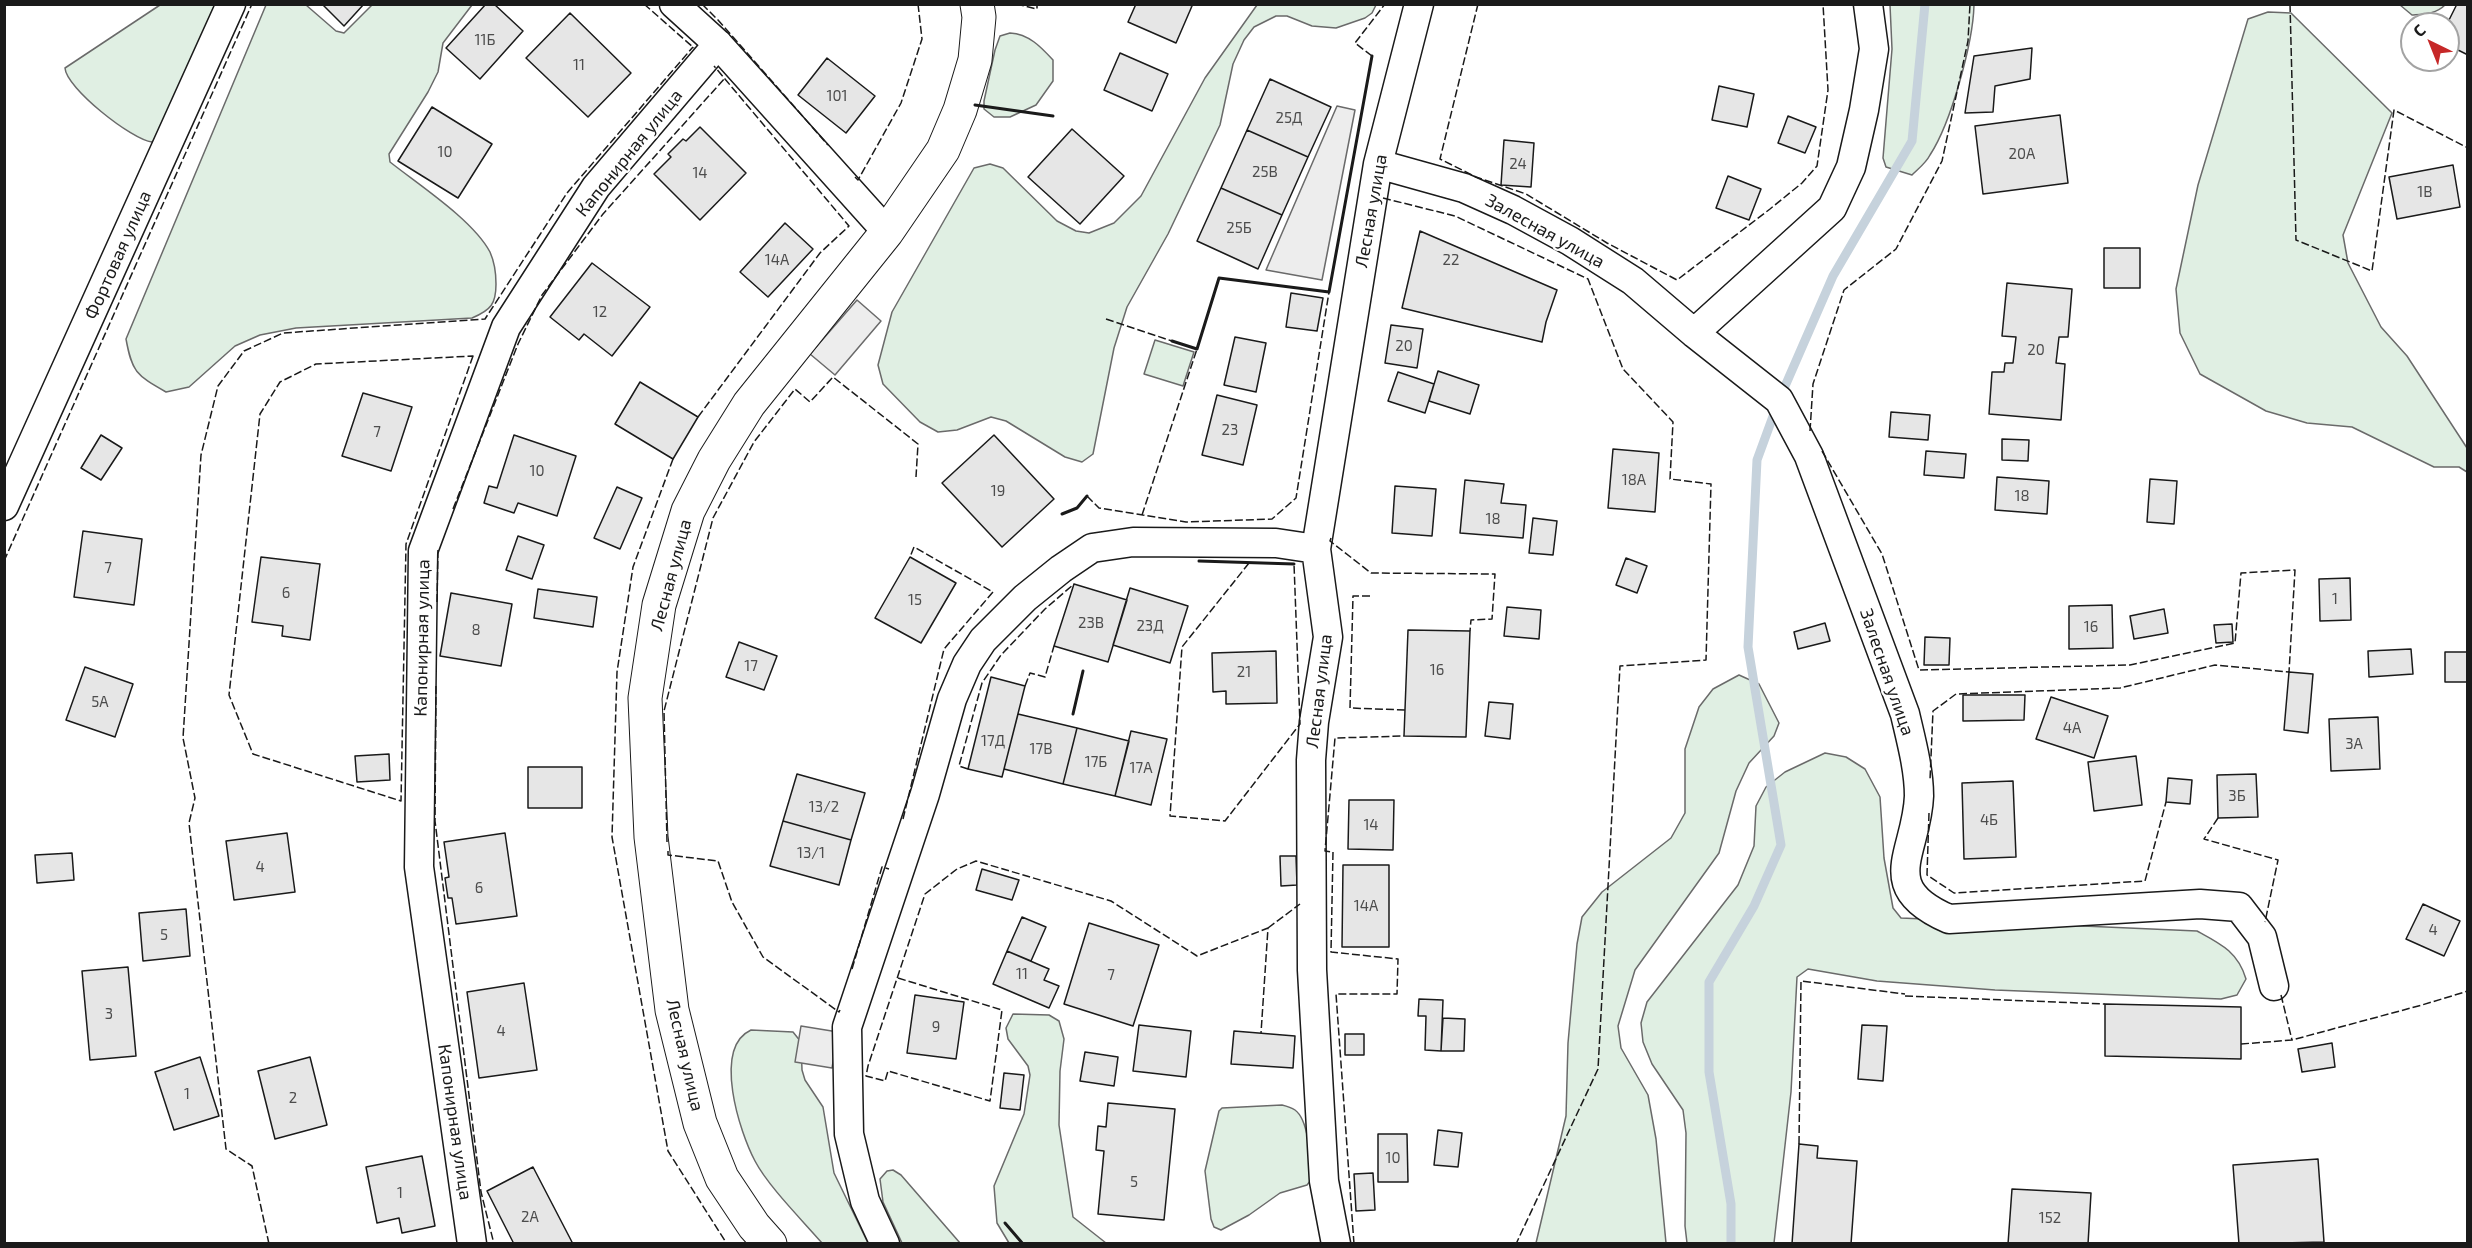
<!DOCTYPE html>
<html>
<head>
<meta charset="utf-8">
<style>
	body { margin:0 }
	#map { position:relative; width:2472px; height:1248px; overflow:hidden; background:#fff; font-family:"Exo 2",sans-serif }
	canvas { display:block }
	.frame { position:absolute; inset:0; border:6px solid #1a1a1a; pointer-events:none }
	.north { position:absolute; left:2400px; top:12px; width:60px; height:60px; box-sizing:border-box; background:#fff; border:2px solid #a3a3a3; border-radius:50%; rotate:317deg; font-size:16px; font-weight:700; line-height:24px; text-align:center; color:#1a1a1a }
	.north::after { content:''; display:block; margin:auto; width:21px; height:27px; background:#c62828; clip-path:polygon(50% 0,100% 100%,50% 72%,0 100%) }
</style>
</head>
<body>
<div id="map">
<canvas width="2472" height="1248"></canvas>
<div class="frame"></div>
<div class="north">С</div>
</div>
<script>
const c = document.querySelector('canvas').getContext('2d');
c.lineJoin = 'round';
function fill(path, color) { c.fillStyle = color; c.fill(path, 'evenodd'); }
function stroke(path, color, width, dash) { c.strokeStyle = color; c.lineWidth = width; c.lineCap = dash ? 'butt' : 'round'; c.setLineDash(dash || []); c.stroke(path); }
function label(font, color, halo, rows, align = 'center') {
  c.font = font + ' "Exo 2",sans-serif'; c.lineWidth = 4.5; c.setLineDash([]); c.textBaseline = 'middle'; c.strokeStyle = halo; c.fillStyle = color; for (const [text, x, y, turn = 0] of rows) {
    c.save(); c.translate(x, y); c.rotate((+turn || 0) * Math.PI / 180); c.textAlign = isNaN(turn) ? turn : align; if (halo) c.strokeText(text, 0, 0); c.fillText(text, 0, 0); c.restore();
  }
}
const green = new Path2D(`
	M160,5H218L157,139L152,142C132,140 66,88 65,68Z
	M266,5H306L336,31L344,33L372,5H472L443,43L438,72L428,92L389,154L390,162C419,185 473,220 490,252C494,261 496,274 496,284C496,304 491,310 472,318L296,328L260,335L235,346L189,387L166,392C136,375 132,372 126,339Z
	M1257,5H1376L1372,13L1365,18L1336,28L1312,26L1287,16H1276L1254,27L1244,40L1233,64L1220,125L1168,234L1127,307L1114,348L1093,454L1082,462L1065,457L1006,421L991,417L957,430L938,432L920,422L883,384L878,365L892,312L974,168L990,164L1003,168L1057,221L1076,231L1089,233L1114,223L1141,196L1205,78Z
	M1890,5H1974C1973,43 1951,123 1930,155C1926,163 1918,169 1912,175L1886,167L1883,158L1892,49Z
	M2400,5H2445C2436,14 2424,14 2412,15Z
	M2268,12L2291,13L2392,113L2343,235L2348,263L2381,327L2407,356L2467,448V472L2459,467H2434L2352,427L2307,423L2266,411L2200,374L2180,333L2176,289L2198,185L2248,19Z
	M1010,33C1029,34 1041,47 1053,60V81L1036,105L1010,117H994L984,109V101L995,50L1000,36Z
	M1155,340L1194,352L1183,386L1144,374Z
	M1739,675L1759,684L1779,723L1774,736L1749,763L1736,791L1719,853L1635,970L1618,1026L1621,1048L1648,1095L1656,1139L1666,1243H1536L1566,1116L1568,1043L1577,944L1582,917L1602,892L1671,838L1685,813V749L1699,707L1713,689Z
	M1825,753L1846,757L1865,769L1880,797L1884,858L1893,908L1901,918L2197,931C2221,944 2238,952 2246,979L2237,995L2221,999L1995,990L1877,981L1808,969L1797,977L1791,1092L1774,1243H1687L1685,1226L1686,1133L1683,1110L1652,1064L1643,1042L1641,1023L1647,1002L1738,885L1754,846L1756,806L1766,787L1785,772Z
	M1013,1014L1049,1015L1059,1021L1064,1039L1060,1071L1059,1125L1073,1217L1106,1243H1009L997,1223L994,1186L1024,1114L1030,1075L1028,1066L1008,1039L1006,1028Z
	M751,1030L793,1032L801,1042L802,1070L805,1080L823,1107L834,1173L868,1243H822C803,1221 768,1186 755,1161C740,1133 712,1048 751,1030Z
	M1282,1105C1286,1106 1292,1108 1295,1110C1310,1121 1310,1162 1311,1180L1307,1185L1280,1193L1249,1215L1221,1230L1214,1227L1211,1219L1205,1171L1219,1111L1222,1108Z
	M893,1170L901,1175L960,1243H902L883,1202L880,1179L887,1171Z`);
const parking = new Path2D(`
	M1337,106L1355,110L1322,280L1266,270Z
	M857,300L881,321L835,375L810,354Z
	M801,1026L838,1032L832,1068L795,1062Z`);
const stream = new Path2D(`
	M1731,1244V1204L1709,1072V982L1754,906L1781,845L1748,647L1757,460L1779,400L1833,276L1912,141L1925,4`);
const building = new Path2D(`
	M322,4H364L344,26Z
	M486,4H494L523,31L480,79L446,48Z
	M1136,4H1188L1192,6L1176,43L1128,22Z
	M2457,4H2468V55L2448,45L2447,24Z
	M570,13L631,73L588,117L526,58Z
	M2032,48L2030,79L1995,86L1993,112L1965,113L1974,56Z
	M1120,53L1168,74L1152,111L1104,90Z
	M827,58L875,96L846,133L798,95Z
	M1270,79L1331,107L1308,157L1247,130Z
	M1719,86L1754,94L1747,127L1712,120Z
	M432,107L492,144L458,198L398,161Z
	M2060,115L2068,183L1983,194L1975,126Z
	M1788,116L1816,127L1805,153L1778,143Z
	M700,127L746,173L700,220L654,174L671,157L668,154L683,139L686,141Z
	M1072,129L1124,176L1080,224L1028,177Z
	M1247,130L1308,157L1282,215L1221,188Z
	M1504,140L1534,143L1531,187L1501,185Z
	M2453,165L2460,207L2397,219L2389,177Z
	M1728,176L1761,189L1749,220L1716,208Z
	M1221,188L1282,215L1258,269L1197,241Z
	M785,223L813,249L768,297L740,272Z
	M1420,231L1557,290L1546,322L1542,342L1402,308Z
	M2104,248H2140V288H2104Z
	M592,263L650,307L612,356L584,334L579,340L550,317Z
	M2007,283L2072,289L2068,337H2059L2056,363L2065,364L2061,420L1989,414L1992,372H2004L2005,363H2013L2016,337L2002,336Z
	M1291,293L1323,298L1317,331L1286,327Z
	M1391,325L1423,329L1417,368L1385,363Z
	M1235,337L1266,343L1256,392L1224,385Z
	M1438,371L1479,385L1470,414L1429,401Z
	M1398,372L1434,384L1425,413L1388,401Z
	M640,382L698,417L673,459L615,424Z
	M363,393L412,407L391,471L342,456Z
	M1217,395L1257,405L1243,465L1202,455Z
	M1891,412L1930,415L1928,440L1889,437Z
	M101,435L122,448L101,480L81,468Z
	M514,435L576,456L557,516L518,503L514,513L484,503L489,486L497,488Z
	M994,435L1054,499L1002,547L942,483Z
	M2002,439L2029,440L2028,461L2002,460Z
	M1613,449L1659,453L1655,512L1608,508Z
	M1926,451L1966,454L1964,478L1924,475Z
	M1997,477L2049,481L2047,514L1995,510Z
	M2150,479L2177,481L2174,524L2147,522Z
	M1465,480L1504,484L1501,503L1526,505L1523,538L1460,533Z
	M1395,486L1436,489L1432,536L1392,533Z
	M617,487L642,498L620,549L594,538Z
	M1533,518L1557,521L1553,555L1529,553Z
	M83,531L142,539L134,605L74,597Z
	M518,536L544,545L532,579L506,570Z
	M261,557L320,564L310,640L282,636L283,626L252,622Z
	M910,557L956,583L921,643L875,618Z
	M1626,558L1647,566L1637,593L1616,585Z
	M2350,578L2351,620L2320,621L2319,579Z
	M1074,584L1127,600L1108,662L1054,646Z
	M1130,588L1188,606L1170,663L1113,645Z
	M538,589L597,597L593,627L534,618Z
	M451,593L512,604L501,666L440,656Z
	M2112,605L2113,648L2069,649V606Z
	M1507,607L1541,610L1539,639L1504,636Z
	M2164,609L2168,633L2134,639L2130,616Z
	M1825,623L1830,641L1798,649L1794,632Z
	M2232,624L2233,642L2216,643L2214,625Z
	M1408,630L1470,631L1466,737L1404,736Z
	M1925,637L1950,638L1949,665H1924Z
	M739,642L777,656L764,690L726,677Z
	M2411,649L2413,674L2369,677L2368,651Z
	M1276,651L1277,703L1226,704V691L1213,692L1212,653Z
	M2445,652H2468V682H2445Z
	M85,667L133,684L115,737L66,720Z
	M2289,672L2313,674L2308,733L2284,730Z
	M991,677L1025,686L1002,777L968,769Z
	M1963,695H2025L2024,720L1963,721Z
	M2051,697L2108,716L2094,758L2036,739Z
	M1489,702L1513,704L1510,739L1485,736Z
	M1018,714L1077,728L1063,784L1004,769Z
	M2378,717L2380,769L2331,771L2329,719Z
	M1077,728L1129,741L1115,796L1063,784Z
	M1131,731L1167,739L1151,805L1115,796Z
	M389,754L390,780L357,782L355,756Z
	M2136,756L2142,805L2094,811L2088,762Z
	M528,767H582V808H528Z
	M797,774L865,793L851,840L783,821Z
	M2256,774L2258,817L2218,818L2217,775Z
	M2168,778L2192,780L2190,804L2166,802Z
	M2013,781L2016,857L1964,859L1962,783Z
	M1349,800H1394L1393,850L1348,849Z
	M783,821L851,840L839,885L770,866Z
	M287,833L295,892L234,900L226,841Z
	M505,833L517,916L456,924L452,898H448L445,878L449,877L444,842Z
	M72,853L74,880L37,883L35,855Z
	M1280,856H1296L1297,885L1281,886Z
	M1343,865H1389V947H1342Z
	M982,869L1019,880L1012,900L976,890Z
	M2423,904L2460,921L2444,956L2406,939Z
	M186,909L190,956L143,961L139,913Z
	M1022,917L1046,927L1031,961L1007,951Z
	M1089,923L1159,945L1133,1026L1064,1004Z
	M1007,951L1049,969L1044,980L1059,986L1049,1008L993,984Z
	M128,967L136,1056L90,1060L82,971Z
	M524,983L537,1070L479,1078L467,992Z
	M915,995L964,1002L956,1059L907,1053Z
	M1419,999L1443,1000L1441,1051L1425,1050L1426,1016H1418Z
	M2105,1004L2241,1007V1059L2105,1056Z
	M1443,1018L1465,1019L1464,1051H1441Z
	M1139,1025L1191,1031L1186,1077L1133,1071Z
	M1862,1025L1887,1026L1883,1081L1858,1079Z
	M1234,1031L1295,1036L1293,1068L1231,1064Z
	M1345,1034H1364V1055H1345Z
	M2332,1043L2335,1067L2302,1072L2298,1049Z
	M1085,1052L1118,1057L1114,1086L1080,1081Z
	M200,1057L219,1116L174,1130L155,1072Z
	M310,1057L327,1125L275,1139L258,1071Z
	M1004,1073L1024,1075L1020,1110L1000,1108Z
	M1108,1103L1175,1109L1164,1220L1098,1214L1104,1151L1096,1150L1098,1126L1106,1127Z
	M1438,1130L1462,1133L1458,1167L1434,1165Z
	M1378,1134H1407L1408,1182H1378Z
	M1799,1144L1818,1146L1817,1158L1857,1161L1851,1244H1792Z
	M422,1156L435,1226L402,1233L399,1218L377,1223L366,1167Z
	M2318,1159L2324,1242L2239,1244L2233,1165Z
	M533,1167L573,1244H514L487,1191Z
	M1373,1173L1375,1210L1356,1211L1354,1174Z
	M2012,1189L2091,1193L2088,1244H2008Z`);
const street = new Path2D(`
	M674,4L718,44L887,232
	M1378,164L1464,188L1513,210L1570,241L1633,281L1694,333L1779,400L1809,456L1905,714C1911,740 1919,769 1919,796C1917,853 1875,887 1949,919L2200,904L2239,907L2262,937L2274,986
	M1694,333L1832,208L1851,167L1864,110L1874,49L1868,4
	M4,506L231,4
	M472,1244L419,867L423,551L506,327L596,187L718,44
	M885,1244L865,1201L849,1134L847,1027L925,794L952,699L967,664L983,640L1025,598L1061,569L1092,548L1133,542L1276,543L1316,549
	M1336,1244L1324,1181L1312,970L1311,760L1314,722L1328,637L1316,549L1378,164L1419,4`);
const secondary = new Path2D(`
	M770,1244L754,1226L722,1178L700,1123L672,1010L651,837L645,698L659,605L688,511L714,460L749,404L887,232L943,150L960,110L975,60L979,17L977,4`);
const fence = new Path2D(`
	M644,4L694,48
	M702,4L718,20L828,145
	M1016,4L1037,9V4
	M1478,4L1440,159L1476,177L1526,194L1607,243L1677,280L1770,209L1802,183L1817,166L1828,90L1823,4
	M2290,4L2296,240L2372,271L2394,110L2468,148
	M1372,56L1355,43L1385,4
	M855,177L858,180L901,103L922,39L918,4
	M1383,198L1455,216L1588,279L1623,369L1673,422L1670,479L1711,484L1706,660L1620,666L1598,1069L1516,1244
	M1106,319L1172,341
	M473,356L406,544L401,801L253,754L229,695L260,414L280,382L316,364Z
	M698,417L820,253L849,226L714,66
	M1810,431L1813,384L1844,290L1896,249L1942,161L1968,41L1970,4
	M1822,451L1882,554L1919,670L2130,665L2235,643L2241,573L2295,570L2289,672L2215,665L2120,688L1956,694L1933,711L1930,780
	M673,459L633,567L617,672L612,837L668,1151L727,1244
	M1087,496L1099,508L1186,522L1272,519L1296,498L1329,292
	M453,509L518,344L542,295L603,214L725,78
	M1142,515L1197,349
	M1331,538L1330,541L1371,573L1495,574L1492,619L1471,620L1470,631
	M4,561L252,4
	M1249,563L1182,647L1170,816L1225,821L1300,724L1294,564
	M1370,596H1353L1350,708L1405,710
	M437,602L438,548
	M436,686L435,821L481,1192L494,1244
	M1025,686L1030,673L1045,677L1054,646
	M968,769L959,766L982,683L1001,655L1045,609L1074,584
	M1929,813L1927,875L1954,893L2145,881L2166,802
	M2218,818L2204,839L2278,860L2265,922
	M903,819L944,649L993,592L914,547L910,557
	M667,842L664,711L713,518L754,442L795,389L810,402L833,377L918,444L916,477
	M668,851V855L718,861L732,902L763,957L839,1012L840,1010
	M1268,928L1300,904
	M852,969L882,867L889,869
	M898,978L1002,1010L990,1101L888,1071L885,1081L866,1076L868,1066L925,894L957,869L976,861L1111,901L1197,956L1268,928L1261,1033
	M2281,995L2292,1040
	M1905,996L2105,1004
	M2241,1044L2292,1040L2422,1005L2468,991
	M1799,1144L1801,981L1905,994
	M269,1244L252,1166L226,1149L189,823L195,798L183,738L201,455L218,386L244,351L283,333L485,319L567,193L693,47
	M1354,1244L1336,994H1397L1398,959L1331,952L1333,852L1325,851L1335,738L1404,736`);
const wall = new Path2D(`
	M975,105L1053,116
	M1172,341L1197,349L1219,278L1329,292L1372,56
	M1062,514L1077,508L1087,496
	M1199,561L1294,564
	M1073,714L1083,671
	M1005,1223L1023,1244`);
const numberNames = [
	["11Б",485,40],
	["11",579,65],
	["101",837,96],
	["25Д",1289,118],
	["10",445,152],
	["20А",2022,154],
	["24",1518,164],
	["25В",1265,172],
	["14",700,173],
	["1В",2425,192],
	["25Б",1239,228],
	["14А",777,260],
	["22",1451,260],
	["12",600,312],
	["20",1404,346],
	["20",2036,350],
	["23",1230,430],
	["7",377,432],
	["10",537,471],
	["18А",1634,480],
	["19",998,491],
	["18",2022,496],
	["18",1493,519],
	["7",108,568],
	["6",286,593],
	["1",2335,599],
	["15",915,600],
	["23В",1091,623],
	["23Д",1150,626],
	["16",2091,627],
	["8",476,630],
	["17",751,666],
	["16",1437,670],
	["21",1244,672],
	["5А",100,702],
	["4А",2072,728],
	["17Д",993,741],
	["3А",2354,744],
	["17В",1041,749],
	["17Б",1096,762],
	["17А",1141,768],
	["3Б",2237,796],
	["13/2",824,807],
	["4Б",1989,820],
	["14",1371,825],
	["13/1",811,853],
	["4",260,867],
	["6",479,888],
	["14А",1366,906],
	["4",2433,930],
	["5",164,935],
	["11",1022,974],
	["7",1111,975],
	["3",109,1014],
	["9",936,1027],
	["4",501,1031],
	["1",187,1094],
	["2",293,1098],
	["10",1393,1158],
	["5",1134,1182],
	["1",400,1193],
	["2А",530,1217],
	["152",2050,1218]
];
const streetNames = [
	["Капонирная улица",629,153,-51],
	["Лесная улица",1371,211,-80],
	["Залесная улица",1545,231,29],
	["Фортовая улица",118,255,-66],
	["Лесная улица",671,575,-75],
	["Капонирная улица",422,638,-89],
	["Залесная улица",1887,672,71],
	["Лесная улица",1319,691,-83],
	["Лесная улица",685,1055,77],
	["Капонирная улица",455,1122,82]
];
fill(green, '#e0efe3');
stroke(green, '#6a6a6a', 1.5);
fill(parking, '#ededed');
stroke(parking, '#6a6a6a', 1.5);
stroke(stream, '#c6d2dc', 9);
fill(building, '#e6e6e6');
stroke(building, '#1a1a1a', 1.5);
stroke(street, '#1a1a1a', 31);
stroke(secondary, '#1a1a1a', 35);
stroke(street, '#fff', 28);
stroke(secondary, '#fff', 33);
stroke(fence, '#1a1a1a', 1.5, [8, 3]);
stroke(wall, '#1a1a1a', 3);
label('15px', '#4d4d4d', null, numberNames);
label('18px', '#1a1a1a', '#fff', streetNames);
</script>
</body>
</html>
